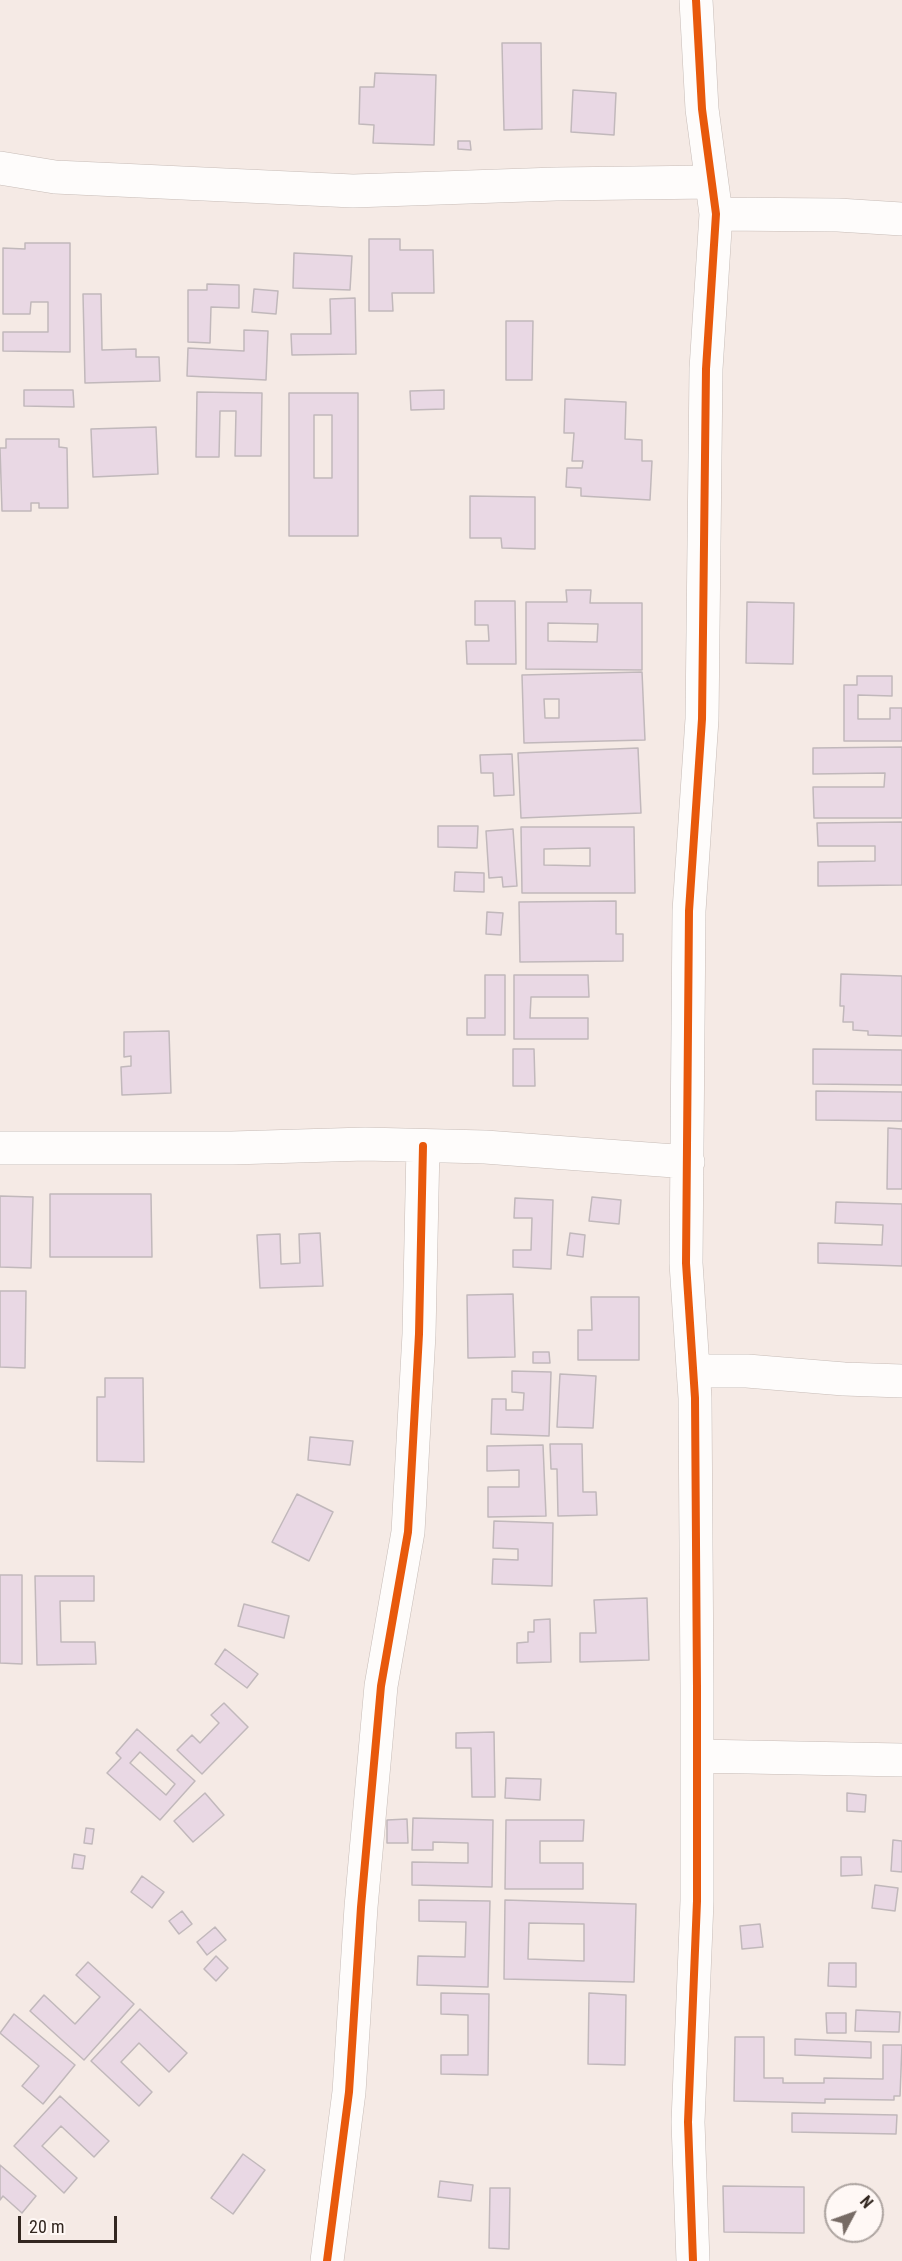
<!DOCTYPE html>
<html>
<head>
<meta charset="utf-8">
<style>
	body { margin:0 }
	#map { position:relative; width:902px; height:2261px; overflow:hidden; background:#f5eae5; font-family:"Roboto Condensed",sans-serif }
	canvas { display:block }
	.north { position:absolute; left:824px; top:2183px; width:60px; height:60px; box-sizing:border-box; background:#fff8f5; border:2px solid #ada4a0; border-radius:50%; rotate:49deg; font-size:16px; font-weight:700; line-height:24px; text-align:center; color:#332720 }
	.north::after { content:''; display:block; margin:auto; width:21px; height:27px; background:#776b65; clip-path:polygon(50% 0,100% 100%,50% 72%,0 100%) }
	.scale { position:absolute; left:18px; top:2216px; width:99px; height:27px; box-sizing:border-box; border:3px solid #332720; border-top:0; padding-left:8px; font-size:18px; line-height:21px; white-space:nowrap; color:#332720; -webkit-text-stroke:4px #fff8f5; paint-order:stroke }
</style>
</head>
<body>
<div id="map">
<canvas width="902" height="2261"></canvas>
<div class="north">N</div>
<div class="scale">20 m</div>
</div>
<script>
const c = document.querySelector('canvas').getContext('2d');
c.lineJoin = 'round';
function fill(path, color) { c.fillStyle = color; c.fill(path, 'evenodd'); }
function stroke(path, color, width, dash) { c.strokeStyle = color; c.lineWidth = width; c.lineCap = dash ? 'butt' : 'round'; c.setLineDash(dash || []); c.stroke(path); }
const building = new Path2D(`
	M502,43H541L542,129L504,130Z
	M375,73L436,75L434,145L373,143L374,125L359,124L360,87H374Z
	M573,90L616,93L614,135L571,132Z
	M458,141H470L471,150L458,149Z
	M369,239H400V250H433L434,293H392L393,311H369Z
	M25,243H70V352L3,351V332H48V302H31L30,314H3V248L25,249Z
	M294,253L352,256L350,290L293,288Z
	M207,284L239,285V308L211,307L210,343L188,342V290H207Z
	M254,289L278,291L276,314L252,312Z
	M83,294H101L102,350L136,349V357H159L160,381L85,383Z
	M355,298L356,354L292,355L291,334H331L330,299Z
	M506,321H533L532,380H506Z
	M244,330L268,331L266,380L187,376L188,348L244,351Z
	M24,390H73L74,407L24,406Z
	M444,390V409L411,410L410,391Z
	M197,392L262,393L261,456H235L236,411H220L219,457H196Z
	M289,393H358V536H289ZM314,415H332V478H314Z
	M565,399L626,402L625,439L642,440V461H652L650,500L581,496V488L566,487L567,468H582L583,461H572L574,433H564Z
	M156,427L158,474L93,477L91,429Z
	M6,439H59V447L67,448L68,508H39V503H31V511H2L0,448H6Z
	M470,496L535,497V549L502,548L501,538H470Z
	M566,590H591L590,603H642V670L526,669V602H567ZM548,623L598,624L597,642L548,641Z
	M475,601H515L516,664H467L466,641H489L488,625H475Z
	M747,602L794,603L793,664L746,663Z
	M642,672L645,740L524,743L522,675ZM544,699H559V718H545Z
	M857,676H892V696L858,695V719H890V708H902V741H844V685H857Z
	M902,747V818H814L813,787H884L885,773L813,774V748Z
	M638,748L641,813L521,818L518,753Z
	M512,754L514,795L494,796L493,773H481L480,755Z
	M902,822V885L818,886V862L875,861V846H818L817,823Z
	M438,826H478L477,848L438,847Z
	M521,827H634L635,893H522ZM590,848V866L544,865V849Z
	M513,829L517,886L503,887L502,877L489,878L486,831Z
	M455,872L484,873V892L454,891Z
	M616,901V934H623V961L520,962L519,902Z
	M487,912L503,913L501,935L486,934Z
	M841,974L902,976V1036L868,1035V1031L853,1030V1022H843L844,1006H840Z
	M485,975H505V1035H467V1018H485Z
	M514,975H588L589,997H531L530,1018H588V1039H514Z
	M169,1031L171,1093L122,1095L121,1067L131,1066V1056L124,1057V1032Z
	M513,1049H534L535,1086H513Z
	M813,1049L902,1050V1085L813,1084Z
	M816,1091L902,1092V1121L816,1120Z
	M888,1128L902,1129V1189H887Z
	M50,1194H151L152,1257H50Z
	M0,1196L33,1197L31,1268L0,1267Z
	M592,1197L621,1200L619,1224L589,1221Z
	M515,1198L553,1200L551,1269L513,1267V1250H531L532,1218H514Z
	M836,1202L902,1204V1266L818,1263V1243L882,1245L883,1225L835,1223Z
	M320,1233L323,1286L260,1288L257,1235L280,1234L281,1264L300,1263L299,1234Z
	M570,1233L585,1235L583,1257L567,1255Z
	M0,1291H26L25,1368L0,1367Z
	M513,1294L515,1357L468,1358L467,1295Z
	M591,1297H639V1360H578V1330H592Z
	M533,1352H549L550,1363H533Z
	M512,1371L551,1372L549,1436L491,1434L492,1399H506V1410H523L524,1393L512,1392Z
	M560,1374L596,1376L593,1428L557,1427Z
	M105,1378H143L144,1462L97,1461V1397H105Z
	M310,1437L353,1441L350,1465L308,1460Z
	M550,1444H582L583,1492H596L597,1515L558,1516L557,1469H551Z
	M543,1445L546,1516L488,1517V1487H519V1470L487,1471V1446Z
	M297,1494L333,1512L309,1561L272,1542Z
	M494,1521L553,1523L552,1586L492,1584L493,1559L518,1560V1549L493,1548Z
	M0,1575H22V1664L0,1663Z
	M35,1576H94V1601H60L61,1642H95L96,1664L37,1665Z
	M647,1598L649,1660L580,1662V1633H596L594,1600Z
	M244,1604L289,1616L284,1638L238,1626Z
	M550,1619L551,1662L517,1663V1643L528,1642V1632H534V1620Z
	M225,1649L258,1674L247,1688L215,1664Z
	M224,1703L248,1727L202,1774L177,1750L192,1735L200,1743L219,1723L211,1715Z
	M137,1729L195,1781L160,1820L107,1773L121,1758L116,1753ZM140,1752L175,1784L166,1795L130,1763Z
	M494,1732L495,1797H472L471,1748H456V1733Z
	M506,1778L541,1779L540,1800L505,1798Z
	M205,1793L224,1815L193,1842L174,1821Z
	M847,1793L866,1795L865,1812L847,1811Z
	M413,1818L493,1820L492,1887L412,1885V1862L468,1863V1843L433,1842V1850H412Z
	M407,1819L408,1843H387V1820Z
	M506,1820H584L583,1841H540V1863H583V1889H505Z
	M86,1828L94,1829L92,1844L84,1843Z
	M893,1840L902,1841V1872L891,1871Z
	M74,1854L85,1856L83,1869L72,1868Z
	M841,1857H861L862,1875L841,1876Z
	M142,1876L164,1892L152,1908L131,1892Z
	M875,1885L898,1888L895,1911L872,1908Z
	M419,1900L490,1901L488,1987L417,1985L418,1956L465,1957L466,1922L419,1921Z
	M505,1900L636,1904L634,1982L504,1979ZM529,1923L584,1924V1961L528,1959Z
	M182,1911L192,1924L179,1934L169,1921Z
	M760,1924L763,1947L742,1949L740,1926Z
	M215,1927L226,1940L207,1955L197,1942Z
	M216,1956L228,1968L216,1981L204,1969Z
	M88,1962L134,2004L84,2060L30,2011L44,1995L75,2024L100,1997L76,1975Z
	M829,1963H856V1987L828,1986Z
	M441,1993L489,1994L488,2075L441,2074V2055H468V2015L441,2014Z
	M589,1993L626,1995L625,2065L588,2064Z
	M140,2009L187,2053L169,2072L139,2043L121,2062L152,2092L139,2106L91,2061Z
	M856,2010L900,2012L899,2032L855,2031Z
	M826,2013H846V2033H827Z
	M14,2014L75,2065L43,2104L22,2086L39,2066L0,2033Z
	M735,2037H764V2078H783V2083H824V2078L883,2079V2045H902L900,2096H894V2100L825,2099V2103L734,2101Z
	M795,2039L871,2042V2058L795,2055Z
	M60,2096L109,2141L94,2157L61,2126L42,2146L77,2178L64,2193L14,2146Z
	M792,2113L897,2115L896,2134L792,2132Z
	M243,2154L265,2170L233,2214L211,2198Z
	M0,2165L36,2196L22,2213L3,2196L0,2200Z
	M440,2181L473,2185L471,2201L438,2197Z
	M723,2186L804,2187V2233L724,2232Z
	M490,2188H510L509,2249L489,2248Z`);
const minor = new Path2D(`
	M0,168L55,177L353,191L556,184L711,182
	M716,214L838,215L902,219
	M0,1148H232L365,1144L485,1147L688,1162
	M693,1371H747L844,1379L902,1381
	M697,1756L902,1760
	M327,2261L349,2092L361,1907L381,1686L408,1532L419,1334L423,1146
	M693,2261L688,2122L697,1901V1688L695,1398L686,1263L689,911L702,719L706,369L716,214L702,109L696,0`);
const cycleway = new Path2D(`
	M327,2261L349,2092L361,1907L381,1686L408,1532L419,1334L423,1146
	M693,2261L688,2122L697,1901V1688L695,1398L686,1263L689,911L702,719L706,369L716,214L702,109L696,0`);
fill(building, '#e9d8e4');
stroke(building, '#c1b8bb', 1.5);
stroke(minor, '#c7bcb7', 34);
stroke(minor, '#fefcfb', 33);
stroke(cycleway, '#e8590c', 8);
</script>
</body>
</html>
